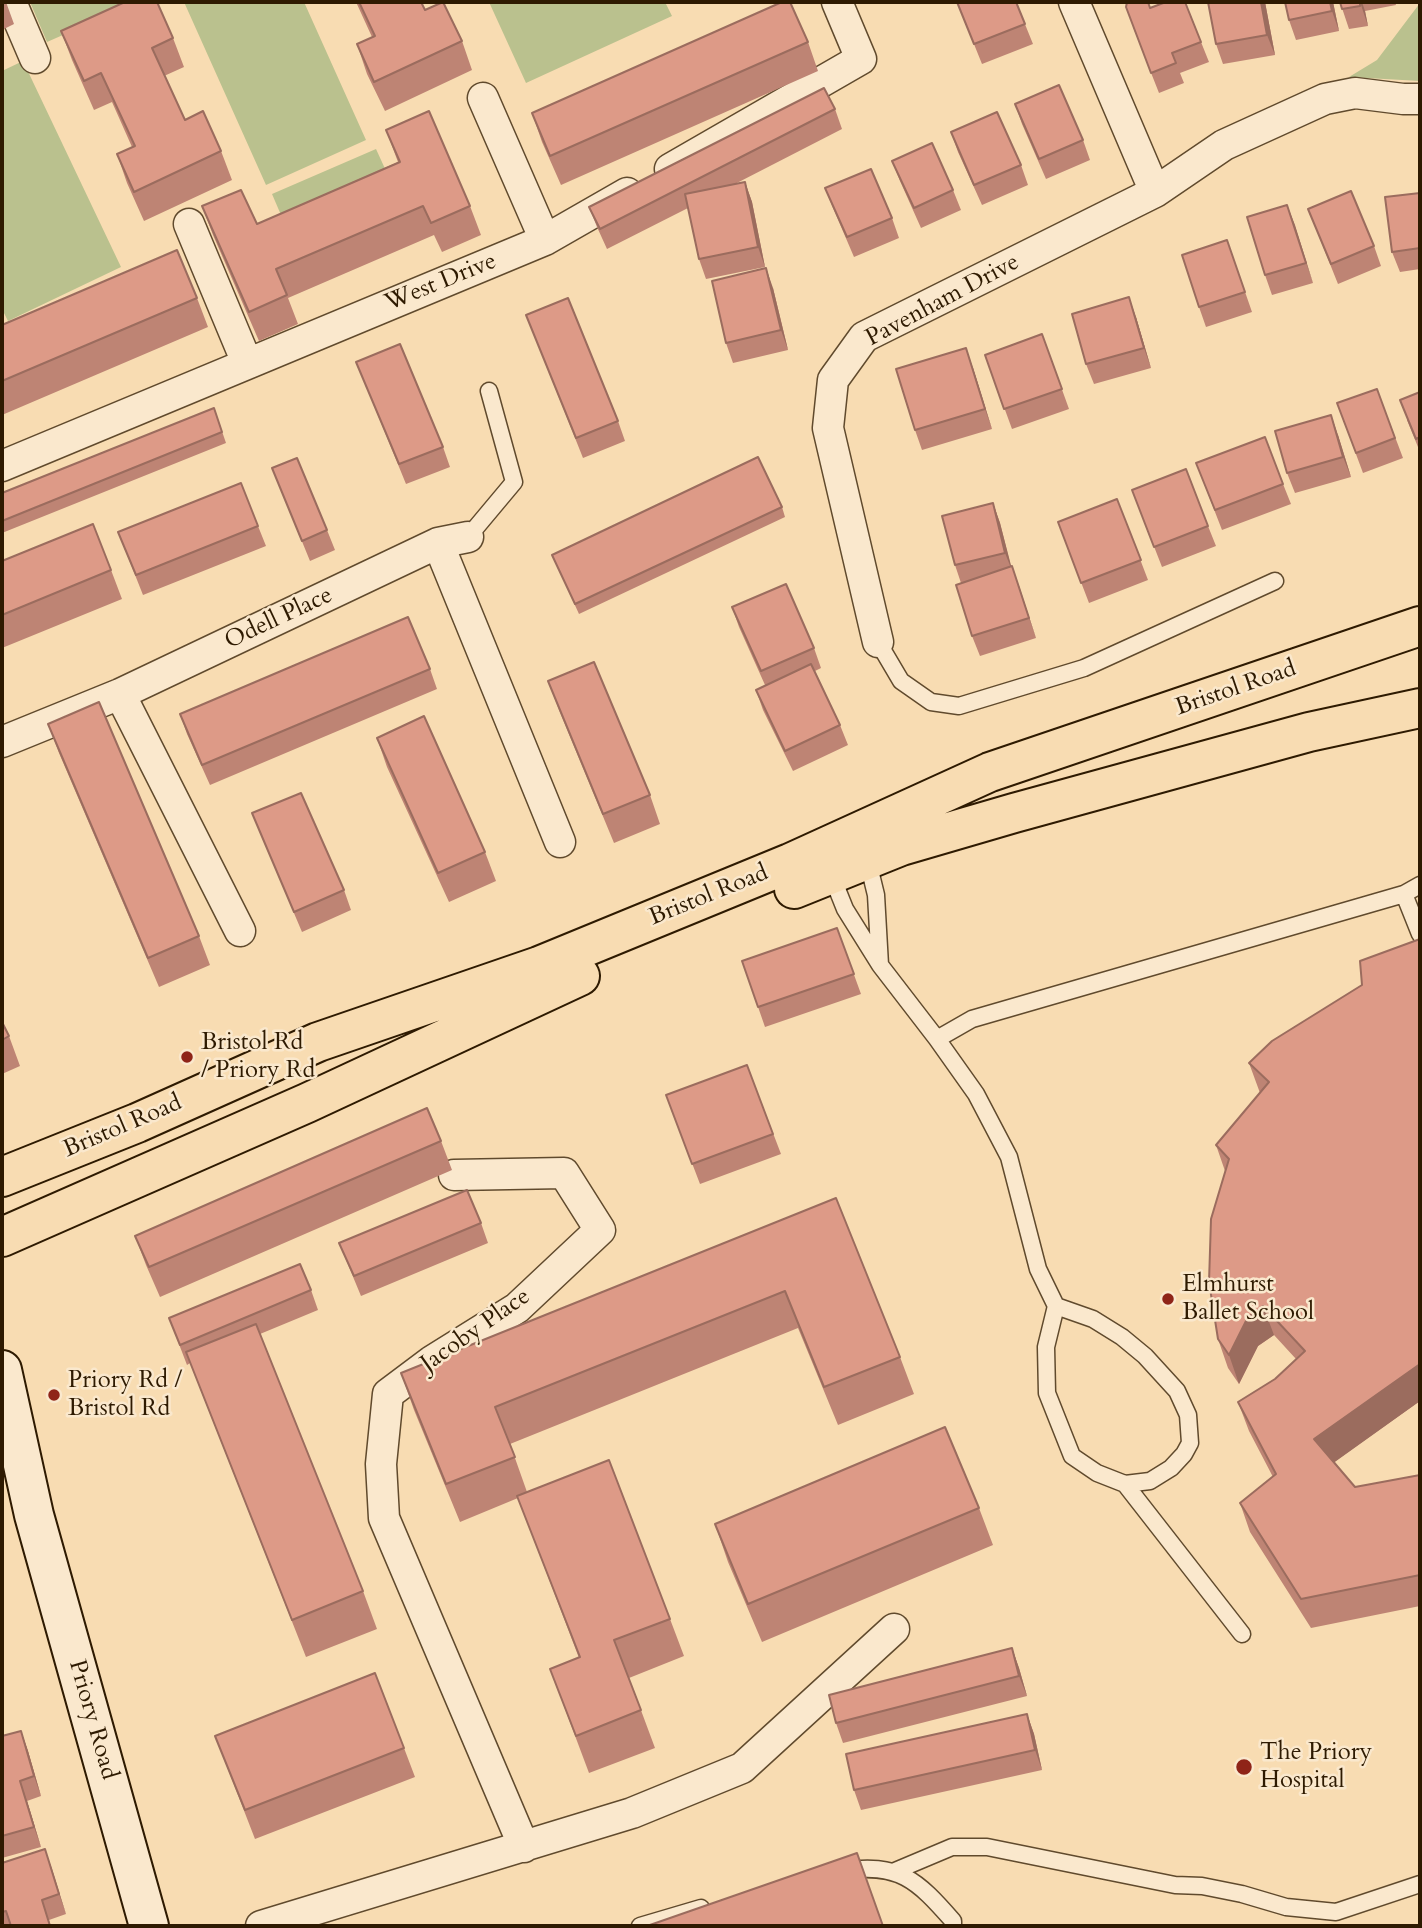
<!DOCTYPE html>
<html>
<head>
<meta charset="utf-8">
<style>
	body { margin:0 }
	#map { position:relative; width:1422px; height:1928px; overflow:hidden; background:#f8dcb2; font-family:Cardo,serif }
	canvas { display:block }
	.frame { position:absolute; inset:0; border:4px solid #2e1a01; pointer-events:none }
</style>
</head>
<body>
<div id="map">
<canvas width="1422" height="1928"></canvas>
<div class="frame"></div>
</div>
<script>
const c = document.querySelector('canvas').getContext('2d');
c.lineJoin = 'round';
function fill(path, color) { c.fillStyle = color; c.fill(path, 'evenodd'); }
function stroke(path, color, width, dash) { c.strokeStyle = color; c.lineWidth = width; c.lineCap = dash ? 'butt' : 'round'; c.setLineDash(dash || []); c.stroke(path); }
function label(font, color, halo, rows, align = 'center') {
  c.font = font + ' Cardo,serif'; c.lineWidth = 5; c.setLineDash([]); c.textBaseline = 'middle'; c.strokeStyle = halo; c.fillStyle = color; for (const [text, x, y, turn = 0] of rows) {
    c.save(); c.translate(x, y); c.rotate((+turn || 0) * Math.PI / 180); c.textAlign = isNaN(turn) ? turn : align; if (halo) c.strokeText(text, 0, 0); c.fillText(text, 0, 0); c.restore();
  }
}
const green = new Path2D(`
	M30,2H138L47,42Z
	M184,2H304L366,140L266,185Z
	M489,2H665L672,16L526,83Z
	M1420,3V81L1349,77L1377,60Z
	M23,61L121,267L8,321L2,309V71Z
	M376,149L392,184L287,229L272,194Z`);
const service = new Path2D(`
	M468,537L514,482L489,391
	M878,642L901,681L931,702L959,706L1084,668L1275,581
	M831,874L845,909L880,965L876,895L867,858
	M1404,894L1420,934
	M880,965L937,1039L976,1094L1009,1157L1038,1269L1056,1306L1093,1319L1122,1337L1145,1356L1177,1391L1188,1415L1190,1443L1184,1454L1171,1468L1150,1481L1125,1484L1097,1473L1072,1456L1047,1393L1046,1347L1056,1306
	M937,1039L972,1019L1404,894L1420,885
	M1125,1484L1242,1634
	M841,1871C899,1862 917,1880 953,1921V1926
	M895,1871L952,1847H987L1175,1885L1202,1886L1242,1894L1286,1907L1336,1912L1420,1884
	M640,1926L701,1908`);
const minor = new Path2D(`
	M11,2L35,58
	M1074,2L1155,192
	M483,98L545,240
	M670,169L861,59L837,2
	M189,224L247,363
	M2,466L545,240L627,193
	M438,543L560,842
	M878,642L828,428L833,380L864,337L1155,192L1224,145L1325,99L1355,93L1403,99H1420
	M120,694L240,931
	M2,742L120,694L438,543L468,537
	M454,1175L564,1173L600,1230L517,1308L432,1361L388,1394L381,1464L384,1518L524,1847
	M261,1926L632,1813L742,1768L894,1629`);
const secondary = new Path2D(`
	M2,1370L34,1515L149,1926`);
const trunk = new Path2D(`
	M794,889L901,846L1014,813L1309,732L1420,708
	M2,1177L137,1123L318,1042L539,966L790,863L990,772L1420,626
	M2,1237L307,1103L580,976`);
const wall = new Path2D(`
	M2,2H6L14,24L2,30Z
	M356,2H421L425,10L462,41L472,70L385,111L367,74L357,44L372,37Z
	M957,2H1016L1033,44L982,64Z
	M1265,2L1275,55L1223,64L1216,44Z
	M1285,2H1333L1339,31L1296,40L1289,20Z
	M1340,2H1395L1396,5L1365,11L1368,26L1349,29Z
	M1133,27L1201,42L1209,62L1180,73L1184,83L1159,93Z
	M61,31L173,38L184,67L164,76L185,120L221,151L232,180L144,221L127,183L117,154L132,147L112,102L94,110L72,60Z
	M808,42L818,71L561,185L542,142L532,113Z
	M1015,104L1083,140L1090,160L1046,179L1022,124Z
	M835,109L842,129L733,185L745,182L752,202L765,267L706,279L699,259L688,208L607,249L597,227L589,207Z
	M386,130L470,206L481,235L442,252L434,235L288,298L298,324L259,341L213,235L202,206L257,224L398,162Z
	M951,132L1021,165L1028,185L982,205L958,152Z
	M892,161L953,190L961,210L921,228L900,181Z
	M825,188L892,218L899,238L854,257L833,208Z
	M1420,193V269L1400,272L1392,252Z
	M1287,205L1313,283L1272,295L1265,275Z
	M1308,209L1374,246L1381,266L1338,284Z
	M1227,240L1252,312L1206,327L1199,307Z
	M773,288L788,350L733,363L726,343Z
	M197,298L208,327L2,415V325Z
	M526,315L618,421L625,441L583,458Z
	M1136,317L1151,368L1094,384L1086,364Z
	M1042,334L1069,409L1012,429L985,355Z
	M356,362L443,447L450,467L406,484Z
	M973,368L992,429L922,450L915,430Z
	M1377,389L1403,458L1363,473L1337,403Z
	M1420,392V452L1407,420Z
	M214,408L226,443L2,533V493Z
	M1338,435L1351,477L1295,493L1287,473Z
	M1196,463L1283,484L1291,504L1222,530Z
	M272,468L327,530L335,550L310,561Z
	M1132,490L1208,526L1216,546L1162,567Z
	M1117,499L1148,580L1089,603L1058,522Z
	M993,503L1000,523L1011,567L1019,586L1036,638L980,656L972,636L961,583L955,565Z
	M782,507L785,517L579,614L552,555Z
	M258,526L266,546L143,595L118,532Z
	M2,561L111,570L122,599L2,648Z
	M732,607L814,648L821,668L815,671L840,725L848,745L793,771L763,710L756,690L765,685L739,627Z
	M430,669L437,689L210,785L187,734L180,714Z
	M548,681L650,795L660,824L614,843L559,710Z
	M48,724L199,936L210,965L159,987L59,753Z
	M377,738L485,852L496,881L449,902L387,767Z
	M252,813L344,890L351,910L302,932L260,833Z
	M837,928L861,994L765,1027L742,961Z
	M1420,939V1401L1334,1462L1355,1487L1420,1475V1606L1311,1628L1250,1532L1240,1503L1273,1477L1249,1431L1238,1402L1275,1379L1296,1359L1274,1335L1258,1346L1239,1384L1228,1368L1218,1339L1225,1171L1216,1145L1260,1093L1249,1063L1362,985Z
	M2,1022L9,1036L20,1066L2,1074Z
	M747,1065L781,1154L700,1184L666,1095Z
	M441,1141L452,1170L160,1297L146,1265L135,1236Z
	M836,1198L900,1357L914,1394L838,1425L798,1328L510,1444L527,1492L670,1619L684,1656L629,1678L655,1748L589,1773L550,1669L579,1658L518,1498L460,1522L414,1410L401,1373Z
	M481,1223L488,1243L361,1296L339,1243Z
	M311,1290L318,1310L260,1334L363,1591L377,1629L306,1657L190,1363L187,1365L169,1318Z
	M979,1508L993,1545L762,1642L728,1562L715,1524Z
	M1012,1648L1019,1668L1027,1696L843,1743L836,1723Z
	M1027,1714L1034,1734L1042,1770L861,1810L854,1790Z
	M21,1731L28,1751L41,1796L27,1801L41,1847L2,1858V1736Z
	M215,1736L404,1748L415,1777L255,1839Z
	M45,1849L66,1914L49,1920L51,1926H2V1863Z`);
const shadedWall = new Path2D(`
	M1261,2H1265L1275,55L1267,35Z
	M1330,2H1333L1339,31L1332,11Z
	M1360,2H1362L1365,11L1368,26Z
	M745,182L752,202L765,267L758,247Z
	M1287,205L1295,225L1313,283L1306,263Z
	M766,268L773,288L788,350L781,330Z
	M1129,297L1136,317L1151,368L1144,348Z
	M966,348L973,368L992,429L985,409Z
	M1331,415L1338,435L1351,477L1343,457Z
	M993,503L1000,523L1013,573L1005,553Z
	M1012,566L1019,586L1036,638L1029,618Z
	M1263,1306L1274,1335L1258,1346L1239,1384L1229,1355L1248,1317Z
	M1420,1364V1401L1325,1469L1314,1439Z
	M1012,1648L1019,1668L1027,1696L1019,1676Z
	M1027,1714L1034,1734L1042,1770L1035,1750Z
	M21,1731L28,1751L41,1796L34,1776Z
	M20,1781L27,1801L41,1847L34,1827Z
	M45,1849L52,1869L66,1914L59,1894Z`);
const building = new Path2D(`
	M125,2H157L173,38L152,48L185,120L203,111L221,151L134,192L117,154L135,146L101,73L84,81L61,31Z
	M359,2H421L425,10L443,2L462,41L374,82L357,44L375,36Z
	M782,2H790L808,42L550,156L532,113Z
	M957,2H1016L1025,24L974,44Z
	M1127,2H1148L1150,8L1166,2H1185L1201,42L1172,53L1176,63L1151,73L1126,7Z
	M1208,2H1261L1267,35L1216,44Z
	M1285,2H1330L1332,11L1289,20Z
	M1340,2H1360V6L1342,9Z
	M1059,85L1083,140L1039,159L1015,104Z
	M824,88L835,109L600,229L589,207Z
	M429,111L470,206L431,223L423,206L276,269L287,295L249,312L202,206L241,190L257,224L400,162L386,130Z
	M997,112L1021,165L974,185L951,132Z
	M932,143L953,190L914,208L892,161Z
	M871,169L892,218L847,237L825,188Z
	M745,182L758,247L699,259L685,194Z
	M1351,191L1374,246L1331,264L1308,209Z
	M1420,193V248L1392,252L1385,197Z
	M1287,205L1306,263L1265,275L1247,217Z
	M1227,240L1245,292L1199,307L1182,255Z
	M177,250L197,298L2,381V325Z
	M766,268L781,330L726,343L712,281Z
	M1129,297L1144,348L1086,364L1072,314Z
	M568,298L618,421L576,438L526,315Z
	M1042,334L1062,389L1004,409L985,355Z
	M400,344L443,447L399,464L356,362Z
	M966,348L985,409L915,430L896,369Z
	M1377,389L1395,438L1356,453L1337,403Z
	M1420,392V437L1416,439L1400,400Z
	M214,408L222,432L2,521V493Z
	M1331,415L1343,457L1287,473L1275,431Z
	M1265,437L1283,484L1215,510L1196,463Z
	M758,457L782,507L575,604L552,555Z
	M297,458L327,530L302,541L272,468Z
	M1186,469L1208,526L1154,547L1132,490Z
	M241,483L258,526L136,575L118,532Z
	M1117,499L1141,560L1081,583L1058,522Z
	M993,503L1005,553L955,565L942,516Z
	M93,524L111,570L2,615V561Z
	M1012,566L1029,618L972,636L956,585Z
	M786,584L814,648L761,671L732,607Z
	M408,617L430,669L202,765L180,714Z
	M594,662L650,795L603,814L548,681Z
	M811,664L840,725L785,751L756,690Z
	M99,702L199,936L148,958L48,724Z
	M424,716L485,852L438,873L377,738Z
	M301,793L344,890L294,912L252,813Z
	M837,928L854,974L758,1007L742,961Z
	M1420,939V1364L1314,1439L1355,1487L1420,1475V1575L1301,1599L1240,1503L1276,1474L1238,1402L1275,1379L1305,1351L1263,1306L1248,1317L1229,1355L1218,1339L1209,1282L1211,1219L1229,1159L1216,1145L1269,1082L1249,1063L1272,1041L1362,985L1360,961Z
	M2,1022L9,1036L2,1040Z
	M747,1065L773,1134L692,1164L666,1095Z
	M427,1108L441,1141L149,1267L135,1236Z
	M467,1190L481,1223L354,1276L339,1243Z
	M836,1198L900,1357L824,1387L785,1291L495,1407L515,1457L446,1484L401,1373Z
	M300,1264L311,1290L180,1345L169,1318Z
	M256,1324L363,1591L292,1620L186,1352Z
	M945,1427L979,1508L748,1604L715,1524Z
	M609,1460L670,1619L614,1640L641,1710L576,1736L550,1669L580,1657L517,1496Z
	M1012,1648L1019,1676L836,1723L829,1695Z
	M375,1673L404,1748L245,1810L215,1736Z
	M1027,1714L1035,1750L854,1790L846,1754Z
	M21,1731L34,1776L20,1781L34,1827L2,1836V1736Z
	M45,1849L59,1894L42,1900L50,1926H11L6,1911L2,1912V1863Z
	M857,1853L883,1926H647Z`);
const markers = [
	[187,1057,7,"#8f2418"],
	[1168,1299,7,"#8f2418"],
	[54,1395,7,"#8f2418"],
	[1244,1767,9,"#8f2418"]
];
const streetNames = [
	["West Drive",441,283,-22],
	["Pavenham Drive",943,301,-28],
	["Odell Place",279,619,-25],
	["Bristol Road",1236,689,-19],
	["Bristol Road",709,896,-22],
	["Bristol Road",123,1127,-23],
	["Jacoby Place",476,1331,-35],
	["Priory Road",92,1720,74]
];
const poiNames = [
	["Bristol Rd",201,1043],
	["/ Priory Rd",201,1071],
	["Elmhurst",1182,1285],
	["Ballet School",1182,1313],
	["Priory Rd /",68,1381],
	["Bristol Rd",68,1409],
	["The Priory",1260,1753],
	["Hospital",1260,1781]
];
fill(green, '#bac18e');
stroke(service, '#604a2d', 19);
stroke(minor, '#604a2d', 33);
stroke(secondary, '#2e1a01', 42);
stroke(trunk, '#2e1a01', 42);
stroke(service, '#fae8cd', 16);
stroke(minor, '#fae8cd', 30);
stroke(secondary, '#fae8cd', 38);
stroke(trunk, '#f8dcb2', 38);
fill(wall, '#be8474');
fill(shadedWall, '#9b6c5e');
fill(building, '#dd9a87');
stroke(building, '#9b6c5e', 2);
for (const [x, y, r, color] of markers) { const dot = new Path2D(); dot.arc(x, y, r, 0, 2 * Math.PI); c.fillStyle = color; c.fill(dot); stroke(dot, '#fae8cd', 2.5); }
label('24px', '#2e1a01', '#fae8cd', streetNames);
label('24px', '#2e1a01', '#fae8cd', poiNames, 'left');
</script>
</body>
</html>
